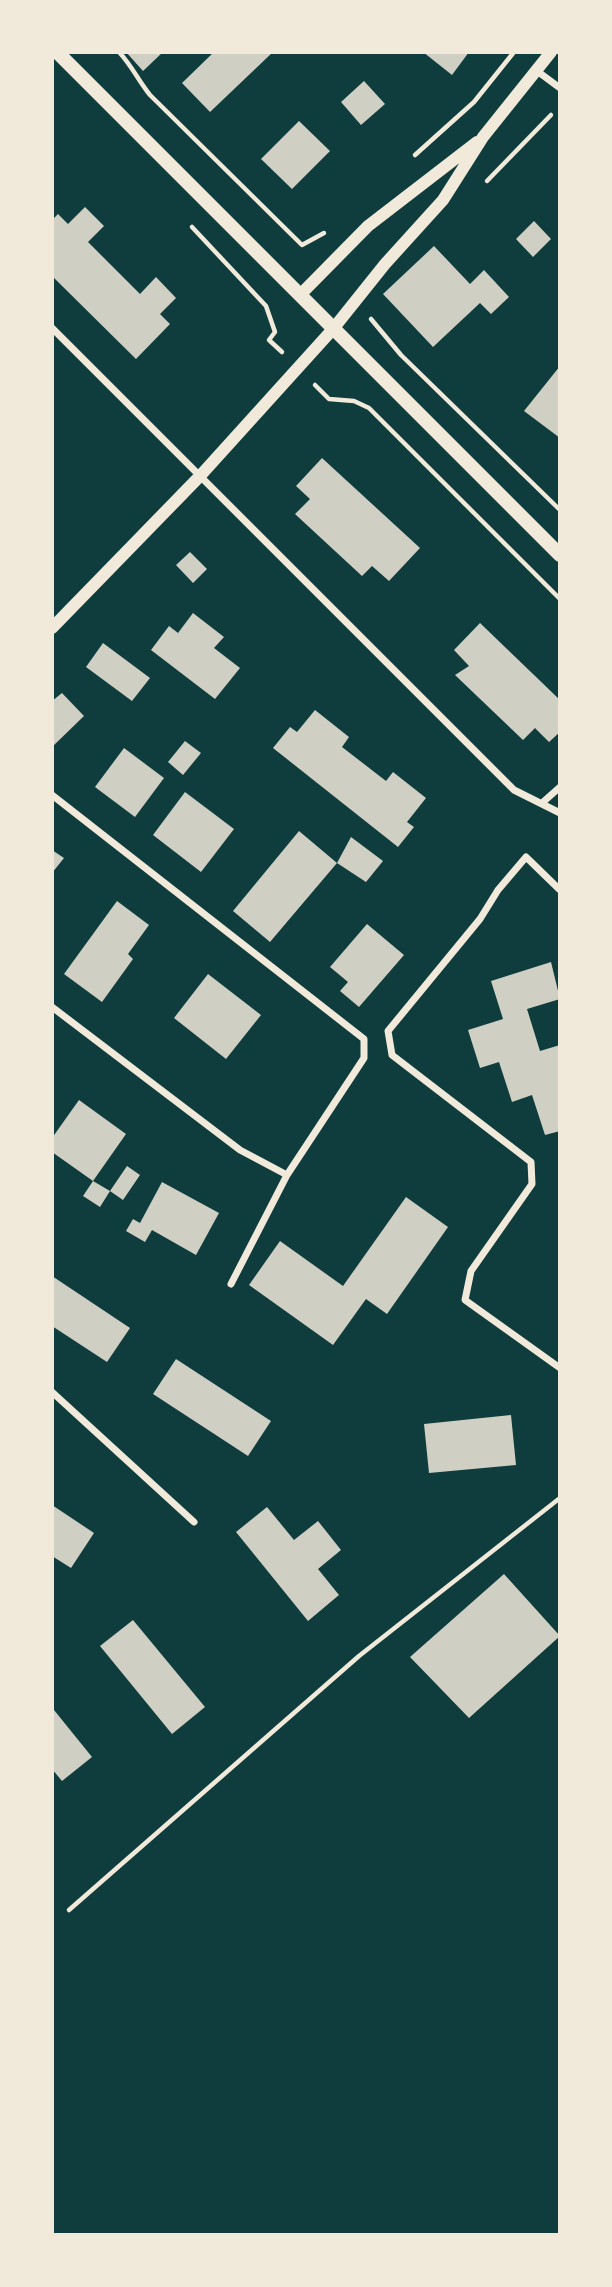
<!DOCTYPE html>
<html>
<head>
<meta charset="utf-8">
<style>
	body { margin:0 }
	#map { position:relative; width:612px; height:2287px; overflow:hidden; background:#0f3d3e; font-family:Arial,sans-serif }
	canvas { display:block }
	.frame { position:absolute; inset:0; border:54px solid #f1e9da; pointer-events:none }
</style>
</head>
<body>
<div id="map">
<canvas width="612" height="2287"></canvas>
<div class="frame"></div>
</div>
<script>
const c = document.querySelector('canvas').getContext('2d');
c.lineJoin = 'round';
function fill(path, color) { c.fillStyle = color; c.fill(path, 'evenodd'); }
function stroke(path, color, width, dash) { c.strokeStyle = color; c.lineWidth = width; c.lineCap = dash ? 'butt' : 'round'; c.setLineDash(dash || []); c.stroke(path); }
const building = new Path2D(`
	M126,52H163L143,71Z
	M214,52H273L210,112L182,83Z
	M423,52H469L452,75Z
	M364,81L385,104L361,125L341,102Z
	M299,121L330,151L292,189L261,159Z
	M85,207L104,226L88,242L140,294L156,277L176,298L160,314L170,324L136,359L52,276V220L58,214L68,224Z
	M534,221L551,239L533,257L516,239Z
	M434,246L470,284L484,270L509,297L491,314L480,303L433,347L383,294Z
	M560,366V438L524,411Z
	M322,458L420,548L389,581L372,566L362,576L295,514L310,499L296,486Z
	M190,552L207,569L193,583L176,565Z
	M193,613L224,637L214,648L240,668L215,699L151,650L169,626L178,633Z
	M480,623L560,700V732L549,742L535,728L523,740L455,675L469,666L454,650Z
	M103,643L150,678L132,701L86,667Z
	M62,693L84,716L52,747V701Z
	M315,710L349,737L342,747L386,781L393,772L426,798L407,822L414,827L398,847L273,748L290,727L297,732Z
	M185,741L201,753L183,775L168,762Z
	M124,748L164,778L135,817L95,787Z
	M185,792L234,829L201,872L153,835Z
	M299,831L337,863L270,942L233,911Z
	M351,837L383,861L366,882L337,863Z
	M52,850L64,858L52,873Z
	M117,901L149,925L128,954L133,959L102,1002L64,974Z
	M367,924L404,955L359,1007L340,991L348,982L330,967Z
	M551,962L560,999L527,1009L540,1051L560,1045V1131L545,1135L532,1095L512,1102L499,1062L480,1068L468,1030L503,1019L491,981Z
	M208,974L261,1015L226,1059L174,1018Z
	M79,1100L126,1134L93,1181L52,1152V1138Z
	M127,1166L140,1175L123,1200L110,1191Z
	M93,1181L110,1191L100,1207L83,1196Z
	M162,1182L219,1213L196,1255L152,1230L145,1242L126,1231L133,1219L140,1223Z
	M406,1197L448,1227L387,1314L366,1299L333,1345L249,1285L280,1241L343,1286Z
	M52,1276L130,1328L107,1362L52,1326Z
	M176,1359L271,1421L248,1456L153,1394Z
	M511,1415L516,1465L429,1473L424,1424Z
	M52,1505L94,1533L71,1568L52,1556Z
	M267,1507L294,1540L318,1521L341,1550L318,1569L339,1595L308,1621L236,1532Z
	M504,1574L560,1636L469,1718L410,1657Z
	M133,1620L205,1707L172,1734L100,1646Z
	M54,1710L92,1757L62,1781L52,1769Z`);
const path = new Path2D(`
	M119,52C132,66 138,80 150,95L302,245L324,233
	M415,155L474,102L514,52
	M487,181L551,115
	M192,227L266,306L275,332L269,340L282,352
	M371,319L401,355L560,510
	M315,385L329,399L354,401L369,408L560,599
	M69,1910L359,1656L560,1498`);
const minor = new Path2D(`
	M537,71L560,88
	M52,328L514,790L560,813
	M52,795L364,1039V1058L287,1175L240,1150L52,1007
	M542,803L560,787
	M560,890L526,857L498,890L480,919L388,1031L392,1055L531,1162L532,1184L471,1271L465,1300L560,1368
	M231,1284L287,1175
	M52,1392L194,1522`);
const tertiary = new Path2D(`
	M300,295L368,226L477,142
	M52,628L200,476L333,329L385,264L443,200L483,137L551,52`);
const secondary = new Path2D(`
	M57,52L560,555`);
fill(building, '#cfcfc3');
stroke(path, '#f1e9da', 4.5);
stroke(minor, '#f1e9da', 7);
stroke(tertiary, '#f1e9da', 12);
stroke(secondary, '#f1e9da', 14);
</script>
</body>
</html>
